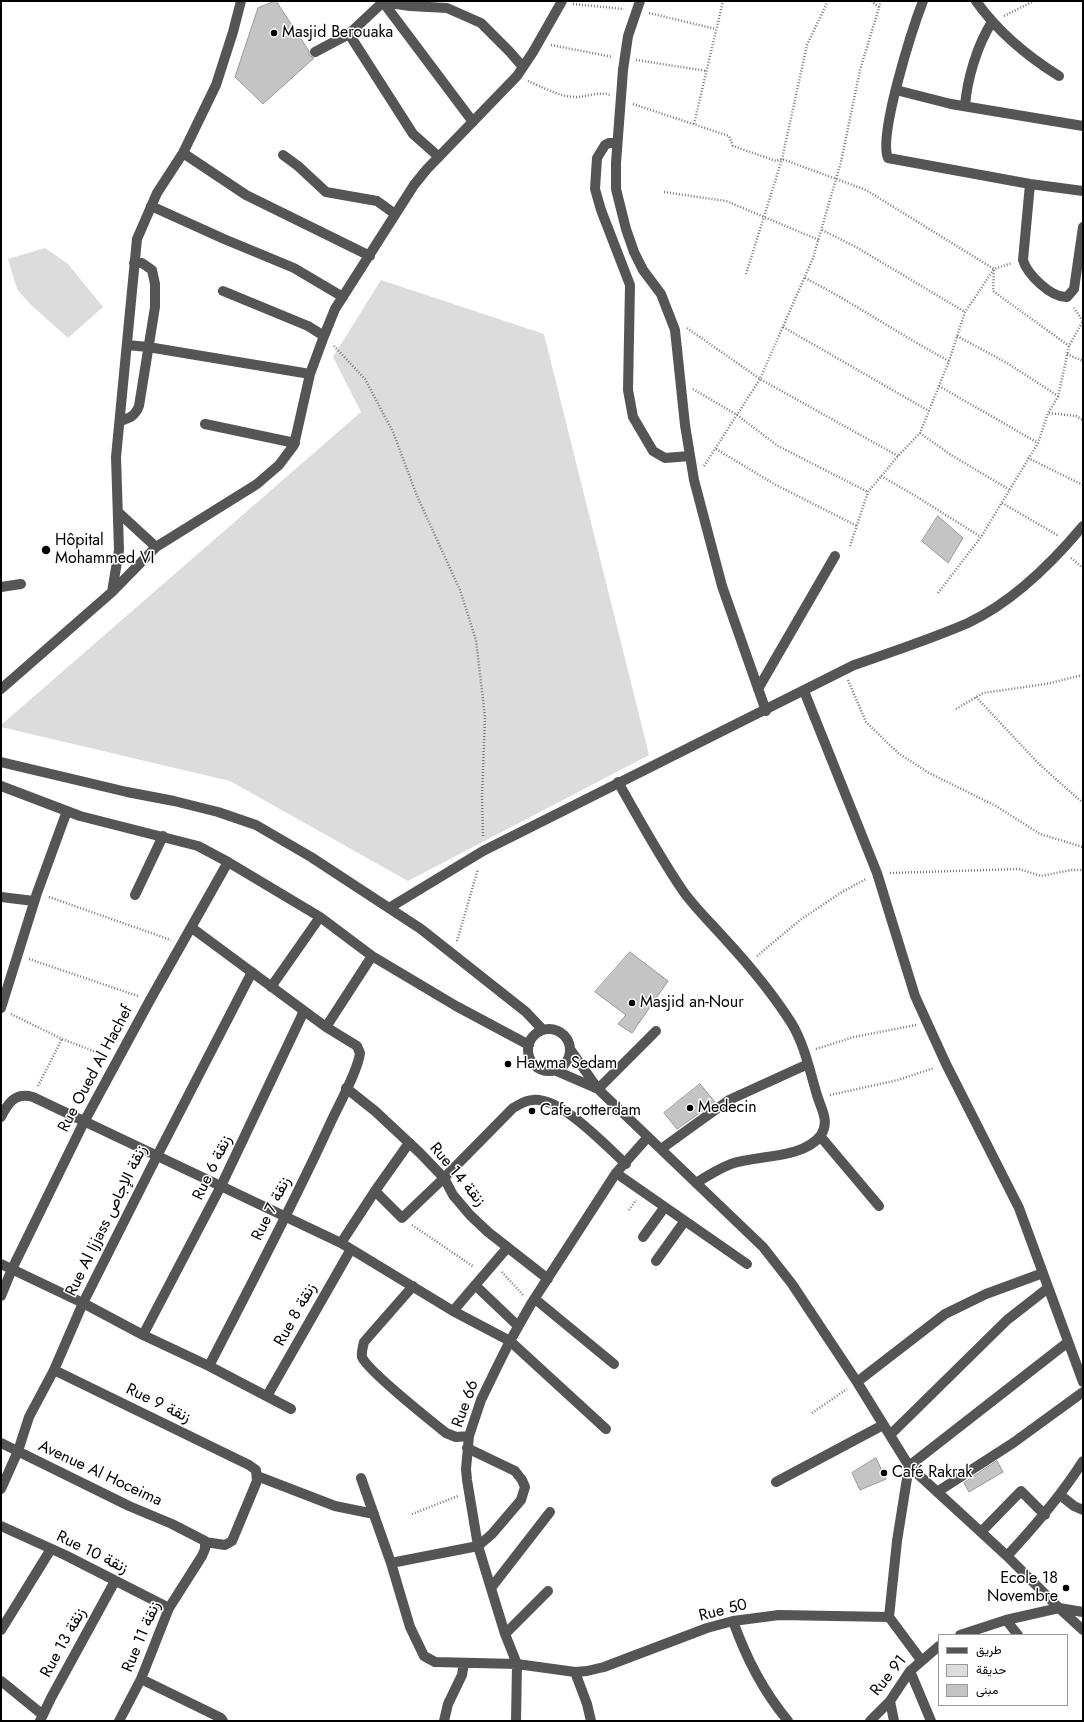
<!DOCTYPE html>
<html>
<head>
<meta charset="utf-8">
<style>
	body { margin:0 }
	#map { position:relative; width:1084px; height:1722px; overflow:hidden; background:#fff; font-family:Jost,Vazirmatn,sans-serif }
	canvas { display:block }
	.frame { position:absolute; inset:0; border:2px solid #000; pointer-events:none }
	.legend { position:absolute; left:938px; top:1634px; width:130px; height:72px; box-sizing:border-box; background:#fff; border:1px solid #999; margin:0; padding:5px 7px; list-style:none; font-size:12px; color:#000 }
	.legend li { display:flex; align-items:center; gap:8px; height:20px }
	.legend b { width:20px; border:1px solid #999 }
</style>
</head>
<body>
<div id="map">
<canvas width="1084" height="1722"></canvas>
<div class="frame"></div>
<ul class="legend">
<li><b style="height:5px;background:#555"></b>طريق</li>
<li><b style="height:11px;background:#dcdcdc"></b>حديقة</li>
<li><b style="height:11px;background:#c4c4c4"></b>مبنى</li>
</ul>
</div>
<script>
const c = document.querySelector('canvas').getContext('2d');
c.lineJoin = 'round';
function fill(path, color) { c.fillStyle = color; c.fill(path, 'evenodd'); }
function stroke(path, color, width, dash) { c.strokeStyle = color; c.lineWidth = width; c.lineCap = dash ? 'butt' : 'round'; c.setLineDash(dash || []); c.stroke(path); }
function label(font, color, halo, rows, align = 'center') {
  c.font = font + ' Jost,Vazirmatn,sans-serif'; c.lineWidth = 3; c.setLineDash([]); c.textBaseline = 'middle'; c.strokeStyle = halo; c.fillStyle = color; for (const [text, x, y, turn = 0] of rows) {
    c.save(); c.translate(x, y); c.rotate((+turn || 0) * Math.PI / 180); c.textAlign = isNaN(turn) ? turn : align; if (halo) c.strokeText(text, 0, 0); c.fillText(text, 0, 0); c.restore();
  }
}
const green = new Path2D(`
	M45,248L68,264L103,307L68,338L29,303L17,289L8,259Z
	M381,280L544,334L649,755L408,881L230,781L1,727V725L361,412L333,357Z`);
const building = new Path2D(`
	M276,1L309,51V55L314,58L263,104L235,77L258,8Z
	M938,516L963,538L948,563L922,541Z
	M630,952L668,981L632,1033L618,1024L626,1015L595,992Z
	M700,1084L715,1102L677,1129L664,1113Z
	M876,1458L886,1479L860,1490L852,1473Z
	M997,1461L1003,1472L969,1492L964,1483Z`);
const path = new Path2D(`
	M871,1L879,7
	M573,4L624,9
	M649,13L716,29
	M1004,16L1034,1
	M551,45L613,57
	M636,60L707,71
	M528,81C542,87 560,97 576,97C587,97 598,91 610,95
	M633,104L729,136L733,146L776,161L782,159L866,190L994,269L993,291L1069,346
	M694,124L723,1
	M664,192L726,201L819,240
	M822,230L856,247L965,312
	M746,274L782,159L807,45L828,1
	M805,278C854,303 900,335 949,361
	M783,327L929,411
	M687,328L760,379L898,456
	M957,336L1007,363L1058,396
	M334,346L365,379L393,432L417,496L460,590L476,640L485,717L482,797L483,837
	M1067,354L1083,361
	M939,386L1038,443
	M693,389L737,415L778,446L868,492
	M1049,413L1076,416L1083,420
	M920,433L951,455L1010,490
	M716,449L776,485L857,526
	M1028,458L1083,485
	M704,466L760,379L813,258L841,162L860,70L881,1
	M881,476L914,495L981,537
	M1002,503L1059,536
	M850,546L868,492L898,456L920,433L949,361L965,312L994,269L1012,263
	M1071,558L1083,568
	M938,593L981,537L1038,443L1048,413L1058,397L1069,346L1083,321L1074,308
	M848,680L866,722L898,753L929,773L996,806L1040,834L1083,847
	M976,697L1040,765L1083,803
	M956,709L983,693L1046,684L1083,675
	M890,873L1019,869L1041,876L1071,870H1083
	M49,897L171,940
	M457,941L478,869
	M757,956L800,920L842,892L866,879
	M29,959L138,996
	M11,1014L62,1039L107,1056
	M816,1049L854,1037L916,1025
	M38,1086L62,1039
	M830,1095L898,1080L934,1068
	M629,1210L636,1200
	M412,1225L474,1267
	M502,1272L523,1295
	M812,1413L847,1389
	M412,1514L458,1496`);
const minor = new Path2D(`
	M640,1L628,36L623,70L616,163V189L626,229L634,252L643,270L661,294L675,330L685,425L694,480L722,586L766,711
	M923,1C913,27 878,135 888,158L1030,184L1083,191
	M976,1C998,32 1027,56 1059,76
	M383,2L410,6L447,8L481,23L509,51L523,67
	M383,2L473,122
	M349,34L413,134L439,157
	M315,52L349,34L383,2
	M896,90L951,104L1083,126
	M965,106C967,80 977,45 992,22
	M617,143H609L605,145L597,158L595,189L601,210L630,285L628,390L633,417L653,451L665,458L690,456
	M183,153L246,195L370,256
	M283,155L298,166L326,192L377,201L395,214
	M1030,184L1023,260C1027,274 1051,298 1067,297L1074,289L1083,227
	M151,206L224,239L294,268L343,297
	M223,291L308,326L324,336
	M127,345L148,347L310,374
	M120,421C130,418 135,416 139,406L155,307V284L152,270L142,263H134
	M205,424L295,443
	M119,513L156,547
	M1,587L21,584
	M112,592L119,550L116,457L137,239L157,193L183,153L216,85L233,32L241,1
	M1,689L112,592L156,547L257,484L279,465L294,445L310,374L324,336L335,309L414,185L427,169L517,76L533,52L562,1
	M758,689L835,556
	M804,691L877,873L915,996L946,1064L1019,1208L1083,1382
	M1,762L127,792L174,801L218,812L256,825L311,857L421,929L526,1012L543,1030
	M618,782C639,819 659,856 683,891C695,908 711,923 725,939C749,965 773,994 792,1024C805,1046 810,1072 817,1095C821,1109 830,1121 821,1135C804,1159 756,1155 731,1164C718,1169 707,1176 696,1183
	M1,786L80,816L198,846L228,862L320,917L372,956L456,1006L529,1045
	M135,895L163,836
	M1,897L34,901
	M389,908L483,851L854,665C892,652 931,639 968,623C1013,602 1052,563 1083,526
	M192,928L326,1027L357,1046L360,1053C358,1071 337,1108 329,1126C292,1207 250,1286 209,1366
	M271,987L320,917
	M1,1008L37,893L67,811
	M326,1027L372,956
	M528 1050a21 21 0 1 1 42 0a21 21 0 1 1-42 0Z
	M570,1049L598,1089L763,1247L792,1284L857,1382L909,1466L1007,1556L1059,1608L1083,1630
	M554,1070L598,1089
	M346,1088L375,1111L420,1153L444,1178L453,1195L470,1215L488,1232L548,1279
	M598,1089L656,1031
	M1,1117C8,1103 15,1092 33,1097L341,1243L453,1311L510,1341L606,1429
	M820,1136L879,1206
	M409,1143L375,1191L402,1218L444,1178L513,1108C519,1105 525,1100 533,1100C561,1097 605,1145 626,1164
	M661,1149L729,1100L808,1064
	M616,1173L747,1264
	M643,1237L664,1208
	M341,1243L375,1191
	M656,1261L684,1222
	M1,1264L83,1303L143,1335L209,1366L291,1409
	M475,1285L518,1326
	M413,1286L364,1342C363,1347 361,1352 362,1357C367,1370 431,1421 446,1433L456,1437L469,1436
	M1,1296L12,1269L84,1122L150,1000L228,862
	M535,1299L614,1364
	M453,1311L507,1248
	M143,1335L221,1186L304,1011
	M54,1370L249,1465L256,1470L257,1481L232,1541L225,1545L205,1542
	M857,1382L945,1314L986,1294L1043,1273
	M267,1396L351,1249
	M890,1435L1007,1320L1048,1288
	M1,1443L129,1506L172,1524L205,1541V1549L202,1556L169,1608L141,1679L119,1721
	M257,1476L335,1506L374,1514
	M361,1478L391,1563L410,1627L424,1656L435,1662L517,1664L575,1672L587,1671L604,1667L707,1628L733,1621L779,1615L889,1617L921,1660
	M776,1482L883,1425
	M1,1489L18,1451L29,1417L54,1370L83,1303L157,1156L252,972
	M937,1492L1013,1443L1083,1392
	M1060,1495L1074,1506L1083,1510
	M1,1526L65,1555L169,1608
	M981,1532L1021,1491L1045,1515
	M1007,1556C1035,1526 1061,1496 1083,1461
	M391,1563L478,1546L492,1534L521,1500L525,1487L522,1480L515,1471L467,1448
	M491,1588L550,1512
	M889,1617L897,1541L909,1466L1068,1342
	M1006,1620L1018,1635
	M733,1621C746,1658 763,1691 788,1721
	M1,1630L51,1549
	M505,1634L548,1591
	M960,1635L1006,1620L1059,1608L1083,1612
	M910,1671L931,1721
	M575,1672L587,1704L591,1721
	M141,1679L221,1718L223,1721
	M1,1681L43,1715
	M890,1701L894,1721
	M40,1721L51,1698L115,1581
	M444,1721L448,1704L462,1675L464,1663
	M516,1721L517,1664L505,1634L478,1546L467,1480L466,1469L469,1436L481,1400L497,1367L510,1341L531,1304L616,1173L647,1138
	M870,1721L890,1701L910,1671L939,1646`);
const markers = [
	[274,33,4,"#000"],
	[46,550,5,"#000"],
	[632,1003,4,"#000"],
	[508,1064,4,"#000"],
	[690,1108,4,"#000"],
	[532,1111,4,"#000"],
	[884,1473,4,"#000"],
	[1066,1588,4,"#000"]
];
const poiNames = [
	["Masjid Berouaka",282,33],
	["Hôpital",55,541],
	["Mohammed VI",55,559],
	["Masjid an-Nour",640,1003],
	["Hawma Sedam",516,1064],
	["Medecin",698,1108],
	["Cafe rotterdam",540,1111],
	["Café Rakrak",892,1473],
	["Ecole 18",1058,1579,"right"],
	["Novembre",1058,1597,"right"]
];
const streetNames = [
	["Rue Oued Al Hachef",96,1069,-62],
	["Rue 6 زنقة",213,1168,-64],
	["Rue 14 زنقة",457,1175,50],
	["Rue 7 زنقة",272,1209,-64],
	["Rue Al Ijjass زنقة الإجاص",107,1221,-64],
	["Rue 8 زنقة",296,1315,-61],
	["Rue 9 زنقة",158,1404,26],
	["Rue 66",466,1404,-70],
	["Avenue Al Hoceima",100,1474,25],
	["Rue 10 زنقة",92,1553,26],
	["Rue 50",723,1611,-14],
	["Rue 11 زنقة",142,1637,-67],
	["Rue 13 زنقة",64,1643,-61],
	["Rue 91",889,1676,-51]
];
fill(green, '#dcdcdc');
fill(building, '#c4c4c4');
stroke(building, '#999', 1);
stroke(path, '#777', 2.5, [1, 2]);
stroke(minor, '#555', 10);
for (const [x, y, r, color] of markers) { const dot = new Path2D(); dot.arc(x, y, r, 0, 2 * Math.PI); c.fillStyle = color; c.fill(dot); stroke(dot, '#fff', 1.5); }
label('16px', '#000', '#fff', poiNames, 'left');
label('16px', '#000', '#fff', streetNames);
</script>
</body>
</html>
